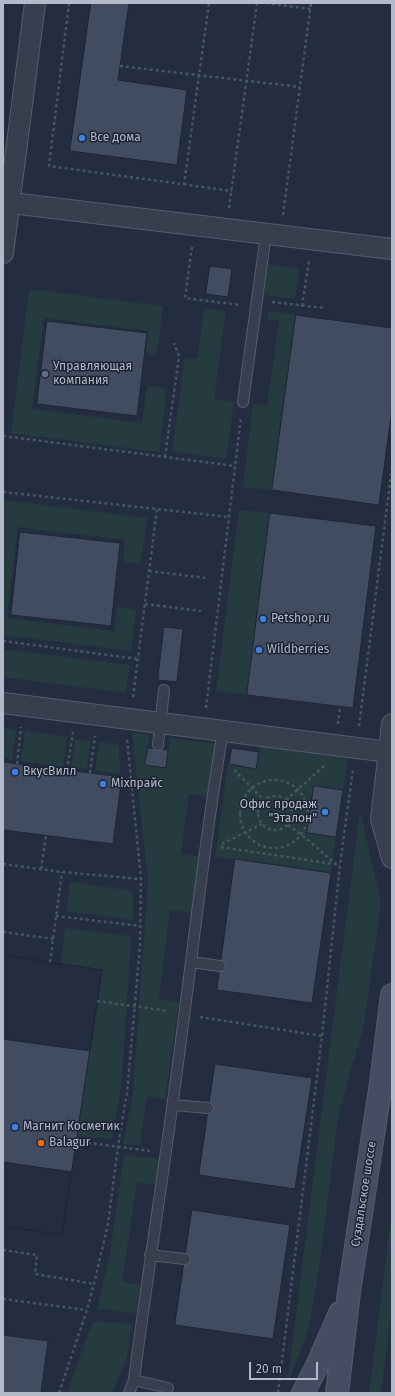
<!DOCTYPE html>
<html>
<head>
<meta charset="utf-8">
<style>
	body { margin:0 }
	#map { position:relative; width:395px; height:1396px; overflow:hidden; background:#232d3f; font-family:"Fira Sans",sans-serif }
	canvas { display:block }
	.frame { position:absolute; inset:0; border:4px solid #b3baca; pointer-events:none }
	.scale { position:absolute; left:249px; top:1362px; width:69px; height:18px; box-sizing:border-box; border:2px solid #b3baca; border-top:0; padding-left:5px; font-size:12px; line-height:14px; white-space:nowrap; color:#b3baca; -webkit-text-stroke:3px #1c2434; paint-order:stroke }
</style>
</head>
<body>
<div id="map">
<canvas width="395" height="1396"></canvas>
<div class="frame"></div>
<div class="scale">20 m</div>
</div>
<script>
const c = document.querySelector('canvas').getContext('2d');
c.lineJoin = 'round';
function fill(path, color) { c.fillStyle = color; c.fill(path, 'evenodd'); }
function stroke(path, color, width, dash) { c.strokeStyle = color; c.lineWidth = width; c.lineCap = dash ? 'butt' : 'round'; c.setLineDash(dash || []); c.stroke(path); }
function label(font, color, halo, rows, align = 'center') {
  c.font = font + ' "Fira Sans",sans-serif'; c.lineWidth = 3; c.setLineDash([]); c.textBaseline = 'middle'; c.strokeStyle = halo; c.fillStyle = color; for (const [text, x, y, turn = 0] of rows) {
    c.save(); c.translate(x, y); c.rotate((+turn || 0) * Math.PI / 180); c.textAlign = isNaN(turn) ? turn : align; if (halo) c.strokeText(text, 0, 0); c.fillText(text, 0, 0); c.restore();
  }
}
const green = new Path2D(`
	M268,264L299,269L295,299L264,295Z
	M29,289L163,306L157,354L146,353L148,331L44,318L32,409L142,423L147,386L167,388L159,452L11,433Z
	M204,308L226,311L214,399L234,402L226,459L172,451L185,358L197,359Z
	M269,311L296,315L272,490L243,487L253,404L267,405L279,321L267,320Z
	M4,500L147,518L141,564L123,562L125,540L18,527L7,618L114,631L117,607L136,610L131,651L3,635Z
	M239,510L270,513L247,695L216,691Z
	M3,649L130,665L126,693L3,677Z
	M3,728L16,730L12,760L3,758Z
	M25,731L67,737L63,767L21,761Z
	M132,732L149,735L146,765L166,768L170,738L217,744L210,796L189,794L181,854L204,857L197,913L170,910L159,999L179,1002L165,1099L147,1097L140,1146L123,1144L133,1093L148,882Z
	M75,739L91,741L87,769L71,767Z
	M99,742L119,745L120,774L95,770Z
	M260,746L348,758L343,790L314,786L307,833L336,837L331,873L215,857L228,764L256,768Z
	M360,810L381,904L364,1024L339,1111L319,1269L309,1328L287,1386Z
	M70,882L133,891V920L66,911Z
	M65,928L131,936L122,1080L112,1139L77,1136L102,970L61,964Z
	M124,1155L160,1159L157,1185L137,1182L122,1282L140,1285L136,1313L97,1309L110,1253Z
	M392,1211V1306L381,1393H369Z
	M93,1321L132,1324L127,1357L112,1393H67Z`);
const building = new Path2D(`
	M91,3H129L118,80L187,90L177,165L70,151Z
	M210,266L232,269L228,297L206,294Z
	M296,315L392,328V409L379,505L272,490Z
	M47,321L147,333L137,416L37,404Z
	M270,513L376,526L353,708L247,695Z
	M20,532L120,543L111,626L11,615Z
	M164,627L183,629L177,682L158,680Z
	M148,748L168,750L166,768L145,765Z
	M232,748L259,752L256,769L229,764Z
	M3,762L122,777L113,844L3,830Z
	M314,786L343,790L336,837L307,833Z
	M235,859L331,873L312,1003L217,990Z
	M3,955L102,970L62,1235L3,1226Z
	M3,955L102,970L90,1051L3,1039Z
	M215,1064L312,1078L295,1189L199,1175Z
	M3,1162L71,1172L62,1235L3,1226Z
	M192,1210L290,1225L273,1339L175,1325Z
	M3,1335L48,1341L41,1393H3Z`);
const path = new Path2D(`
	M69,3L49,166L232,191
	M266,3L310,9
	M120,66L300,87
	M184,185L209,3
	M229,208L257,3
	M283,215L311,3
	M192,247L185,298L240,305
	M272,302L324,308
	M302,306L309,261
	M3,436L235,466
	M165,457L179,356L174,343
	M3,492L229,517
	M149,571L206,578
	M145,604L201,611
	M3,641L138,659
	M133,697L157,509
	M206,708L241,417
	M338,724L340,707
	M359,726L392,467
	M17,764L21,727
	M67,770L73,732
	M234,770L264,800
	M90,773L95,736
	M240 814a34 34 0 1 1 68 0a34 34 0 1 1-68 0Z
	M258 813a17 17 0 1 1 34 0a17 17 0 1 1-34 0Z
	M286,800L324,766
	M288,825L302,835L336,864
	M222,844L262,824
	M221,847L340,865
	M3,864L62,872L141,879
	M41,869L46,835
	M56,916L140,926
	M3,932L54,939
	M50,962L62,872
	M97,1001L168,1011
	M200,1017L322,1036
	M76,1141L150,1151
	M3,1250L37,1255L35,1274L94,1284
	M3,1299L87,1310
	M59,1393L87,1310L94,1284L108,1224L118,1146L127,1093L140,946L141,879L127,739
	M278,1393L322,1036L340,865L353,769`);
const lane = new Path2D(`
	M243,402L266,234
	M158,745L164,690
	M191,962L220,966
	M173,1105L208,1108
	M150,1255L185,1259
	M134,1380L168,1388
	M129,1393L134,1380C148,1269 166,1159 180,1048C194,942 205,836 223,731`);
const street = new Path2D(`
	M3,202L392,249
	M3,253L35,3
	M3,703L389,752
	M392,724L381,819L392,858`);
const secondary = new Path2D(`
	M303,1393L316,1368L340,1313
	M337,1393L349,1292L381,1083L392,995`);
const markers = [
	[82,138,4,"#3f7fe0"],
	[45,374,4,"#5c6f8a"],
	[263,619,4,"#3f7fe0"],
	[259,650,4,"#3f7fe0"],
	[15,772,4,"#3f7fe0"],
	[103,784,4,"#3f7fe0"],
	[325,812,4,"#3f7fe0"],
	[15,1127,4,"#3f7fe0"],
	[41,1143,4,"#e8710a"]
];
const poiNames = [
	["Все дома",90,138],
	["Управляющая",53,367],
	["компания",53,381],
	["Petshop.ru",271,619],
	["Wildberries",267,650],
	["ВкусВилл",23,772],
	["Mixпрайс",111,784],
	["Офис продаж",317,805,"right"],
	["\"Эталон\"",317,819,"right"],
	["Магнит Косметик",23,1127],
	["Balagur",49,1143]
];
const streetNames = [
	["Суздальское шоссе",364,1194,-81]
];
fill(green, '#253b40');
fill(building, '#424c61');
stroke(building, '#1e2636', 1);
stroke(lane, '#555d6d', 12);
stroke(street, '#555d6d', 22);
stroke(secondary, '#555d6d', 24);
stroke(path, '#43585d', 2.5, [3, 3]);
stroke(lane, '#373f4f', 10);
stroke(street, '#373f4f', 20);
stroke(secondary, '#454d62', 22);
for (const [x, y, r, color] of markers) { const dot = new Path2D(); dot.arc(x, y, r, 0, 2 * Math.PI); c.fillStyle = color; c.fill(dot); stroke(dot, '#1c2434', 1.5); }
label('12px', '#b3baca', '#1c2434', poiNames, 'left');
label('12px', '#b3baca', '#1c2434', streetNames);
</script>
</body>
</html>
